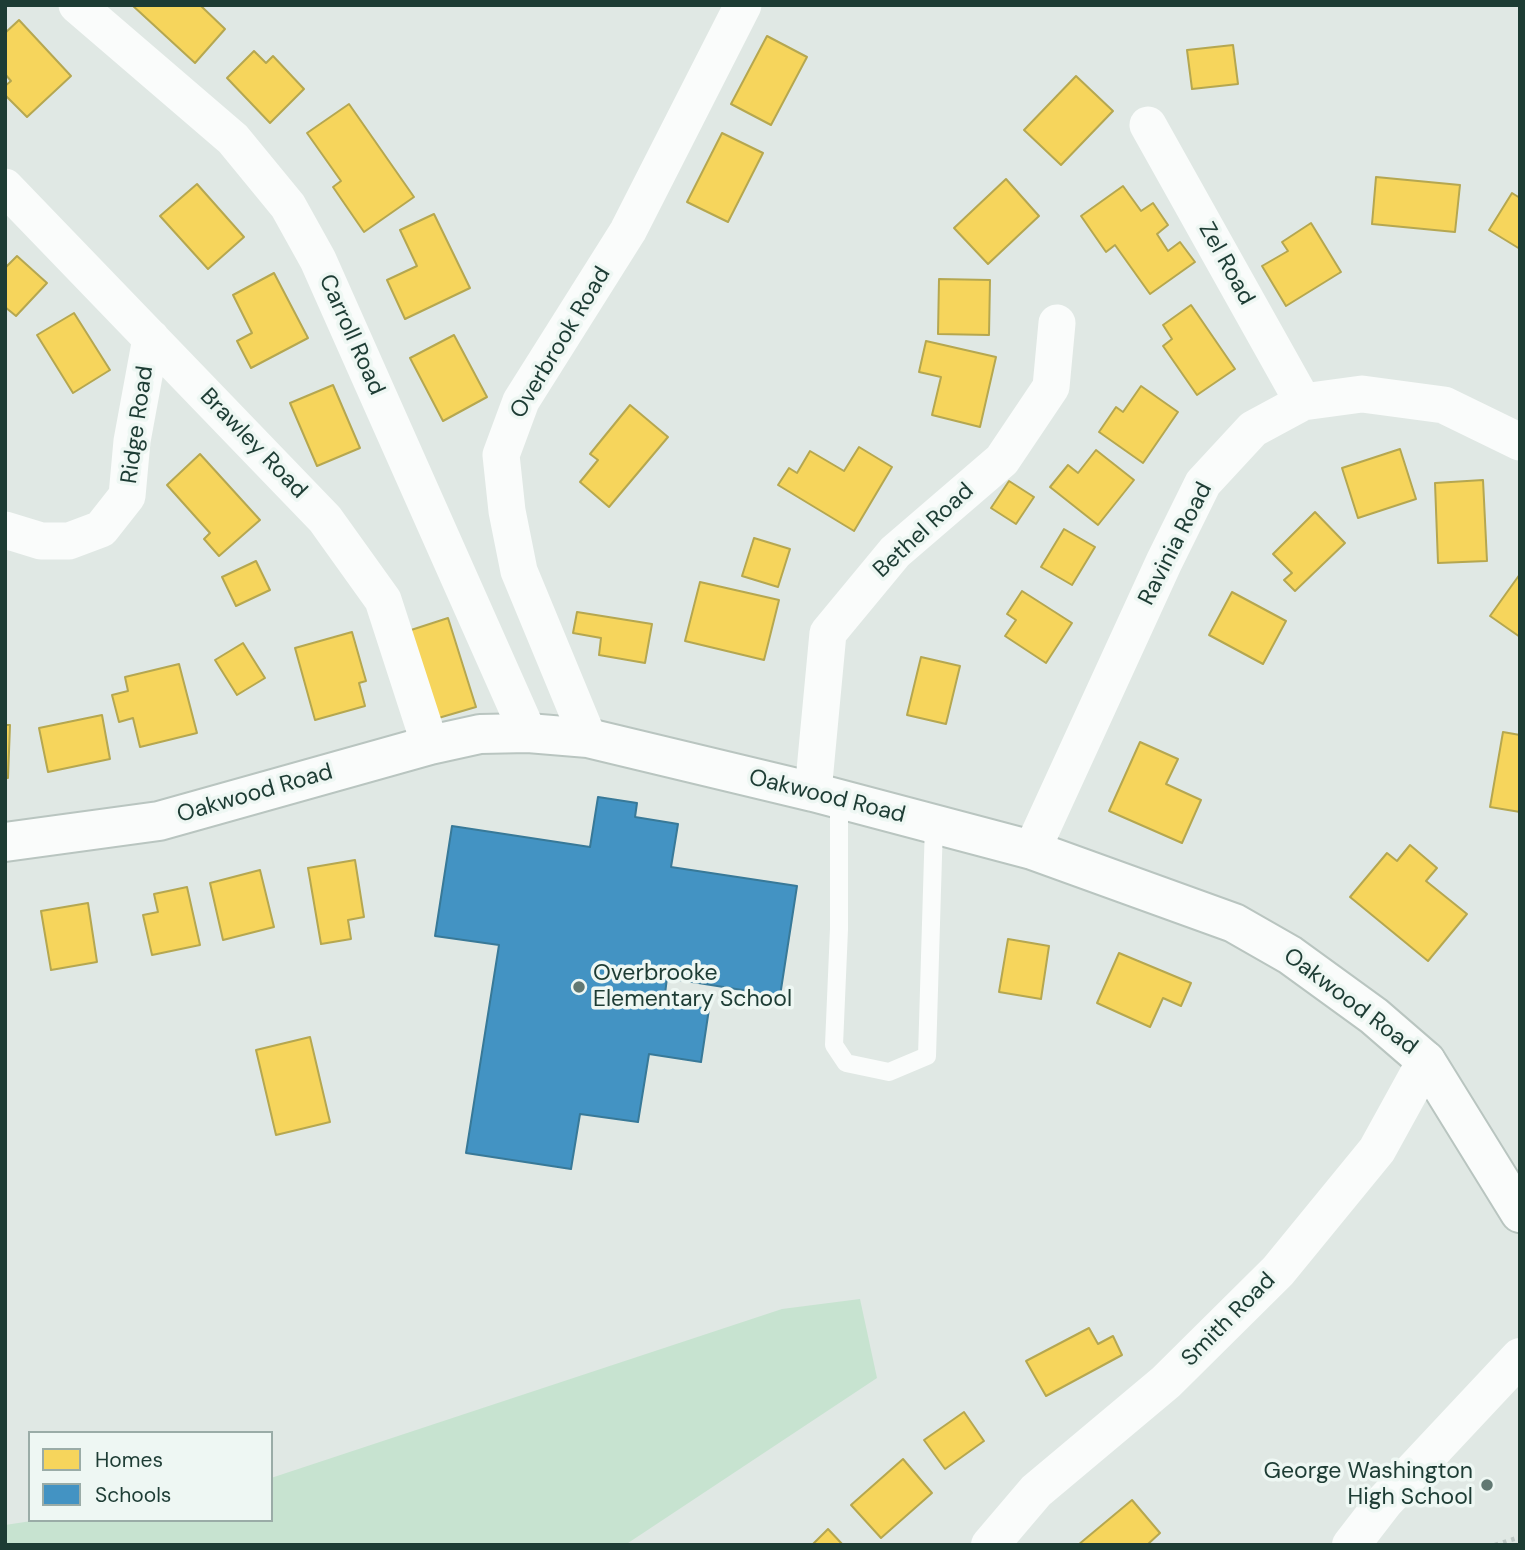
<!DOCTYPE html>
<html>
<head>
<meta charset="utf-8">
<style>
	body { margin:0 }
	#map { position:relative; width:1525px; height:1550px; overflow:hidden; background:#e0e8e4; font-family:"DM Sans",sans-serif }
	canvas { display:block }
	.frame { position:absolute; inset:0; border:7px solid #1d3c34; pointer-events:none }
	.legend { position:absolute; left:28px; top:1431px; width:245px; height:91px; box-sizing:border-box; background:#eef7f3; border:2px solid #9aaca7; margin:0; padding:9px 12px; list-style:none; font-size:21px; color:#1d3c34 }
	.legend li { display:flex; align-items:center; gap:14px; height:35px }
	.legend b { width:35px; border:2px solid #9aaca7 }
</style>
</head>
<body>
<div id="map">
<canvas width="1525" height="1550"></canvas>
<div class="frame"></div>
<ul class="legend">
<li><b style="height:19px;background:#f6d55c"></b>Homes</li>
<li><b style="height:19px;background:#4393c3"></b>Schools</li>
</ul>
</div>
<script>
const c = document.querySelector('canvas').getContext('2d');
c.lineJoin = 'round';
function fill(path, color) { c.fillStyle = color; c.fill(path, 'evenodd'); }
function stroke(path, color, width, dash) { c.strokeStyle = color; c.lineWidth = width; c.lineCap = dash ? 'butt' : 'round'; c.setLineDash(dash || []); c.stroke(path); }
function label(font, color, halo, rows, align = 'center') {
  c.font = font + ' "DM Sans",sans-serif'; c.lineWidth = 7; c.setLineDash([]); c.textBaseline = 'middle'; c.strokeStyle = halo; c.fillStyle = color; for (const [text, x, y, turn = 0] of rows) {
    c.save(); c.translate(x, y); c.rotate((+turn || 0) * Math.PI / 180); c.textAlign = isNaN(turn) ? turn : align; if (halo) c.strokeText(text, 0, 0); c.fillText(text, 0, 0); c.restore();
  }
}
const green = new Path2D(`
	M860,1299L877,1378L625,1545H5V1525L38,1520H271V1478L782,1309Z`);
const homes = new Path2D(`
	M132,5H200L225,29L195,63Z
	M19,20L71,76L27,117L5,95V86L11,81L5,74V33Z
	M767,36L807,57L771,125L731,104Z
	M1233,45L1238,84L1192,89L1187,50Z
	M254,51L266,63L273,56L304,89L270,123L227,78Z
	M1076,76L1113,111L1061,165L1024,130Z
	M349,104L414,197L364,232L333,187L341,181L307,133Z
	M722,133L763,153L728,222L687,202Z
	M1376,177L1460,185L1455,232L1372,224Z
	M1006,179L1039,216L988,264L954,228Z
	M197,184L244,237L208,269L160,216Z
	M1123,186L1141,211L1153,203L1168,225L1157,234L1168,251L1180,242L1195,262L1150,294L1115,245L1106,252L1081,216Z
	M1512,193L1520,198V249L1489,230Z
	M434,214L470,288L405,319L387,280L417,266L400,230Z
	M1311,223L1341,272L1286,306L1262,266L1288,251L1282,242Z
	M17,256L47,283L16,316L5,307V268Z
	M274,273L308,338L251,368L237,341L252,333L233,295Z
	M939,279L990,280L989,335L938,334Z
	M1191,305L1235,369L1197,395L1163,346L1172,339L1163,325Z
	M74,313L110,370L73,393L37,335Z
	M454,335L487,397L443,421L410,358Z
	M926,341L996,357L980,427L932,415L941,377L919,372Z
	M333,385L360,448L317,466L290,403Z
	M1141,386L1178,412L1143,463L1099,432L1116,407L1123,412Z
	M630,405L668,437L609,507L580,482L598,460L590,454Z
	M859,447L892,467L854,531L778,485L789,468L797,473L810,451L844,471Z
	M1400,449L1416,499L1358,518L1342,468Z
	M1096,450L1134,480L1098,525L1050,487L1068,465L1078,473Z
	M200,454L260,520L219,556L204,539L210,533L167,485Z
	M1483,480L1487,561L1438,563L1435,483Z
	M1009,481L1034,497L1016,524L991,508Z
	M1315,512L1345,543L1295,591L1284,580L1292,573L1273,554Z
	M1064,529L1095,547L1072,585L1041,567Z
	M754,538L790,549L778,587L742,576Z
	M256,561L270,590L236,606L222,577Z
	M1520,574V637L1490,616Z
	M700,582L779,600L764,660L685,641Z
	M1022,591L1072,623L1046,663L1005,636L1016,620L1007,614Z
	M1232,592L1286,621L1263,664L1209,635Z
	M577,612L652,624L645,663L599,655L601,638L573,633Z
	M448,618L476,707L435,719L408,631Z
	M352,632L366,681L359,683L365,706L315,720L295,648Z
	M243,643L265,678L237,695L215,660Z
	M921,657L960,666L946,724L907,715Z
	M179,664L197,733L140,747L133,718L119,722L112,695L128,691L125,677Z
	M102,715L110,759L48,772L39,728Z
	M5,725H10L8,778H5Z
	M1503,732L1520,735V812L1490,807Z
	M1140,742L1178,759L1166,784L1201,800L1182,843L1109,811Z
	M1410,845L1437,868L1426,881L1467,914L1428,961L1350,897L1387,853L1397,861Z
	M355,860L364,917L348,920L351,939L321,944L308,868Z
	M260,870L274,927L223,940L210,883Z
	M187,887L200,945L152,955L143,915L158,912L154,894Z
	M88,903L97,962L51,970L41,911Z
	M1008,939L1049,946L1041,999L999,992Z
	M1119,953L1191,983L1181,1006L1163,998L1150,1027L1097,1003Z
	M310,1037L330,1122L276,1135L256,1050Z
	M1089,1328L1098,1344L1113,1336L1122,1355L1046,1396L1026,1361Z
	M964,1412L984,1441L945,1469L924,1440Z
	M903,1459L932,1493L881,1538L851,1505Z
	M1132,1500L1160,1533L1147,1545H1078Z
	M828,1529L843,1545H812Z`);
const schools = new Path2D(`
	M598,797L637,803L635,817L678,824L671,867L797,886L780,996L667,978L664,1002L709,1009L701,1062L649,1054L638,1122L580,1114L571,1169L466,1153L499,945L435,936L452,826L590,847Z`);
const path = new Path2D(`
	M1495,1545L1520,1537`);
const service = new Path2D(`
	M839,798V929L834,1045L846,1063L889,1072L927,1056L934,824`);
const minor = new Path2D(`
	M77,5L233,139L288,206L318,260L528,733
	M1148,125L1303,402
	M5,187L325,519L383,600L430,745
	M5,530L41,541H69L101,529L127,496L132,441L151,338
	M588,738L519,571L507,511L501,455L521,401L628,231L743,5
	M813,792L828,633L895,552L1002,460L1051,387L1057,323
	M1032,850L1164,562L1203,483L1253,429L1303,402L1362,394L1444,405L1520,442`);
const tertiary = new Path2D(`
	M990,1545L1036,1491L1166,1382L1278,1271L1377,1150L1426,1061
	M1351,1545L1385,1501L1520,1357`);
const secondary = new Path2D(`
	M5,842L159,821L430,745L480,734L528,733L588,738L813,792L1032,850L1234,923L1290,955L1374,1016L1426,1061L1520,1213`);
const markers = [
	[579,987,7,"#617872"],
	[1487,1485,7,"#617872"]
];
const streetNames = [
	["Zel Road",1226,264,61],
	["Carroll Road",351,335,66],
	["Overbrook Road",561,343,-59],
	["Ridge Road",138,425,-82],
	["Brawley Road",253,444,46],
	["Bethel Road",924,531,-43],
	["Ravinia Road",1176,544,-63],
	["Oakwood Road",255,794,-16],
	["Oakwood Road",827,797,14],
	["Oakwood Road",1350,1002,37],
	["Smith Road",1229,1320,-45]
];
const poiNames = [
	["Overbrooke",593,974],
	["Elementary School",593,1000],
	["George Washington",1473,1472,"right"],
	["High School",1473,1498,"right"]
];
fill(green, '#c7e3d0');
fill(homes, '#f6d55c');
stroke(homes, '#b5a750', 2);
fill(schools, '#4393c3');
stroke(schools, '#387998', 2);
stroke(secondary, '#b9c5c0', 42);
stroke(path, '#bec8c5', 4.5, [3.5, 5]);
stroke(service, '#fafcfb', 18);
stroke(minor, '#fafcfb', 37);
stroke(tertiary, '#fafcfb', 38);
stroke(secondary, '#fafcfb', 38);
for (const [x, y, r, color] of markers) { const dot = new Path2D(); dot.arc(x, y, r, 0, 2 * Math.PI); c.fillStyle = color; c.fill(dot); stroke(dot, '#eef7f3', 2.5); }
label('23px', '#1d3c34', '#eef7f3', streetNames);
label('23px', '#1d3c34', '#eef7f3', poiNames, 'left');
</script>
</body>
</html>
